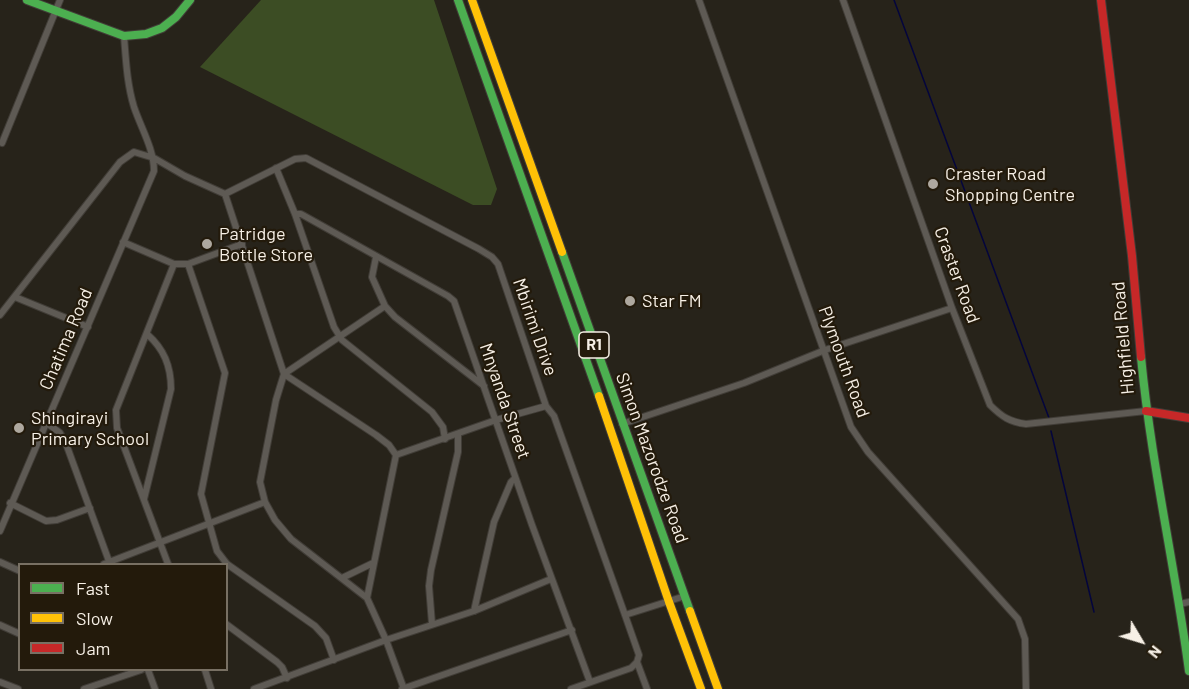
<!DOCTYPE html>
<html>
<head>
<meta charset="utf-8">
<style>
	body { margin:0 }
	#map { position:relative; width:1189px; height:689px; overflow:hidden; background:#27231a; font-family:Barlow,sans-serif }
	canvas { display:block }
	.legend { position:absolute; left:18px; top:563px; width:210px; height:108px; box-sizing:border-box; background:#231a0b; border:2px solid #787063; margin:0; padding:8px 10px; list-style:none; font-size:18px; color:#f7f0e6 }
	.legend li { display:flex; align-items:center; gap:12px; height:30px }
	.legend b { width:30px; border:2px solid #787063 }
	.north { position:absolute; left:1111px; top:611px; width:60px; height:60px; -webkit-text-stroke:4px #231a0b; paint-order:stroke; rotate:128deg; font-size:16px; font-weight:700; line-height:24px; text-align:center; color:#f7f0e6 }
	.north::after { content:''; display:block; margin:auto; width:21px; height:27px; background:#f7f0e6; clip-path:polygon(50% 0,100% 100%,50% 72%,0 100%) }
</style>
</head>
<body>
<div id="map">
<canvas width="1189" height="689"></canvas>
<ul class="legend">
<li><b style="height:8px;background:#4caf50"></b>Fast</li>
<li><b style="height:8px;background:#ffc107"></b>Slow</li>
<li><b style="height:8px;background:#c62828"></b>Jam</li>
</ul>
<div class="north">N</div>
</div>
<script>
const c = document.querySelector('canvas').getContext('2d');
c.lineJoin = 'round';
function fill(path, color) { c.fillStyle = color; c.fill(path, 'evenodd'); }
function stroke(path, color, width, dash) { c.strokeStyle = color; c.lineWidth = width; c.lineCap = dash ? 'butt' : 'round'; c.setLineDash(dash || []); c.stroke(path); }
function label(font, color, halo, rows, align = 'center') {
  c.font = font + ' Barlow,sans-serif'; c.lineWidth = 4.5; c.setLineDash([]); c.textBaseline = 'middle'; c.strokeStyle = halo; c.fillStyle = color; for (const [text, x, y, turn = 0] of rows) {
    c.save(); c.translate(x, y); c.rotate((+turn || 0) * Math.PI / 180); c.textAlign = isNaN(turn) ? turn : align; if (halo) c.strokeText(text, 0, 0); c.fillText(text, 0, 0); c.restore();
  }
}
const green = new Path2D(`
	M261,0H434L497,189L491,205H473L200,67Z`);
const stream = new Path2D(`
	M894,0L1049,418
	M1051,431L1094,612`);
const street = new Path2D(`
	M699,0L851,427L868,452L1018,619L1025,639L1026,689
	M843,0L952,308L990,405C1002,417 1010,422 1026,424L1146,411
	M2,143L60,0
	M276,168L295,214L334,327L342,340L432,412L443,427L445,439
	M225,194L295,159L306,158L479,249L492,257L498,264L546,406L554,416L625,615L639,655L637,662L647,689
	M225,194L284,374L385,306
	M295,214H301L448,296L454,301L532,525L590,682
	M123,242L174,264H188L242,244
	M376,257L372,277L385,306L395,317L484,386
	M188,264L225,373L201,494L217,551L227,564L315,626L326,638L334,660
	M15,297L88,327
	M0,315L120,162L134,152L154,158L185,176L225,194
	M284,374L376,435L389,445L396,455L367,598L291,539L275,520L265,502L260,482L276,400Z
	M47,423L60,433L65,441L110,564
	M622,424L744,383L825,350L952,308
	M396,455L496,420L546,406
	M144,499L171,389C171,366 164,349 147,334
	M10,503L46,521L57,520L90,508
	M0,531L154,171C154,149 141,128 134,107C127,84 126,61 124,36
	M0,562L20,571
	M104,564L265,502
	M168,564L117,428L116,410L174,264
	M342,578L373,563
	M367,598L386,640L404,689
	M1180,604L1189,602
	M474,611L494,522L511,482L515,478
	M625,615L685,596
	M226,624L277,662L282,667L287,678
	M432,624L429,586L431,570L458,452V434
	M0,625L20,634
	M148,670L155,689
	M205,670L211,689
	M0,682L18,689
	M84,689L141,670
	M254,689L386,640L474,611L551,579
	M402,689L572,630
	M571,689L631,668L637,662`);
const fast = new Path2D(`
	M27,0L124,36L146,34L162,28L176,17L190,0
	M458,0L599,396
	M562,252L690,611
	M1141,357C1151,463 1175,566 1189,671`);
const slow = new Path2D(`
	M472,0L562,252
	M599,396L669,602L701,689
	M690,611L718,689`);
const jam = new Path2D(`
	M1101,0L1132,256L1141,357
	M1146,411L1189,418`);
const markers = [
	[933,184,6,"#aea89f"],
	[207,244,6,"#aea89f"],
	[630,301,6,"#aea89f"],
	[19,428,6,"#aea89f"]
];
const shields = [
	[594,345,30]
];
const shieldNames = [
	["R1",594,345]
];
const poiNames = [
	["Craster Road",945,174],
	["Shopping Centre",945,195],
	["Patridge",219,234],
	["Bottle Store",219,255],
	["Star FM",642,301],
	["Shingirayi",31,418],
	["Primary School",31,439]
];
const streetNames = [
	["Craster Road",957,275,70],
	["Mbirimi Drive",535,327,71],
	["Highfield Road",1123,338,-95],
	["Chatima Road",66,339,-67],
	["Plymouth Road",844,362,70],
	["Mnyanda Street",505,401,71],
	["Simon Mazorodze Road",652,458,70]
];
fill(green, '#3c4d24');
stroke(stream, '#04053d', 1.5);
stroke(street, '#413d37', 8);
stroke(fast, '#413d37', 10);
stroke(slow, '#413d37', 10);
stroke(jam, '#413d37', 10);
stroke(street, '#5e5a54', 6);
stroke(fast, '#4caf50', 8);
stroke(slow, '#ffc107', 8);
stroke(jam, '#c62828', 8);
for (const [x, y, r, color] of markers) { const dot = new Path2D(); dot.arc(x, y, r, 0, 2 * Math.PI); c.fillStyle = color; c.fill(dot); stroke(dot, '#231a0b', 2); }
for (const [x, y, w] of shields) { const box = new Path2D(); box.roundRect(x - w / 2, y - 13, w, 26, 4.5); c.fillStyle = '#231a0b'; c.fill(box); stroke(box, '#f7f0e6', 1.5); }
label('bold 16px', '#f7f0e6', null, shieldNames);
label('18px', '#f7f0e6', '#231a0b', poiNames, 'left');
label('18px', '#f7f0e6', '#231a0b', streetNames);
</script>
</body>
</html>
